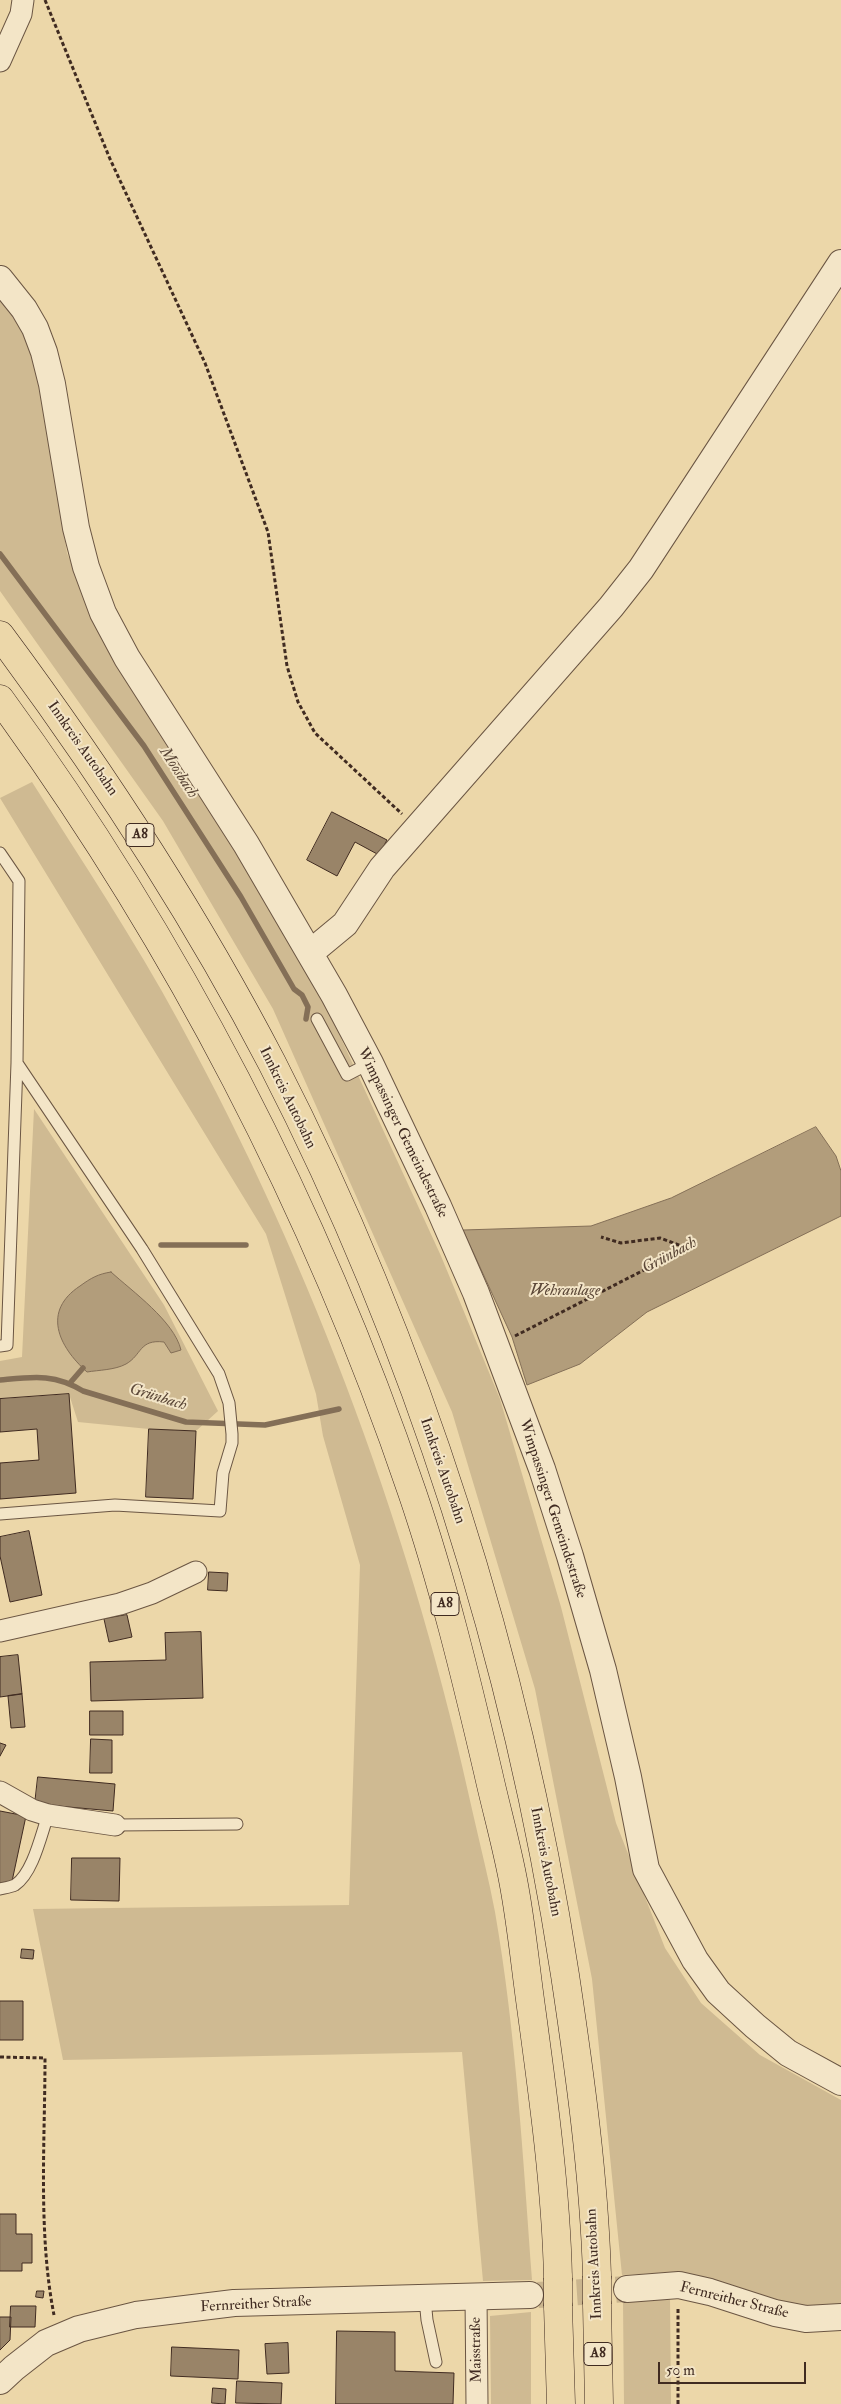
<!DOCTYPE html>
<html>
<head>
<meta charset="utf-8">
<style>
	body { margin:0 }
	#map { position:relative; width:841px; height:2404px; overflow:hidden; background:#ecd7a9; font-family:"IM FELL Double Pica",serif }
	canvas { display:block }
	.scale { position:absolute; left:658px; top:2362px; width:148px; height:22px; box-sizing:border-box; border:2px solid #402b21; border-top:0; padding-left:6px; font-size:15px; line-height:18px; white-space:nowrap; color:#402b21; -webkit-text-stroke:4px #f3e5c7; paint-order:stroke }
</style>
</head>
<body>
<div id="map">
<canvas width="841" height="2404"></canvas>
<div class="scale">50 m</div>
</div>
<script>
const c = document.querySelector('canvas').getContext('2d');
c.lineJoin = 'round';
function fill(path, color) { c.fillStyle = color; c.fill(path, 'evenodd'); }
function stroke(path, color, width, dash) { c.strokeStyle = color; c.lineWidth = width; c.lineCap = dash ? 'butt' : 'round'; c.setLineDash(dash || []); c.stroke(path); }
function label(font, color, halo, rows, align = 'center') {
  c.font = font + ' "IM FELL Double Pica",serif'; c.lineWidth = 4; c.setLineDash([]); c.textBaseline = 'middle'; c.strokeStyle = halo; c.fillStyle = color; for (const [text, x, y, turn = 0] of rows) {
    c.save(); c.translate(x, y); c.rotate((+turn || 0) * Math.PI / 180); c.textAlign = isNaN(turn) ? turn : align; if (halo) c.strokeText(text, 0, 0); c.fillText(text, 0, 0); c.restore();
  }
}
const green = new Path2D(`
	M0,298L31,340L67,553L94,622L159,734L242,863L317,986L441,1256L500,1399L561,1607L616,1823L665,1948L701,2003L760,2055L841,2100V2309L806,2311L675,2272L622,2275L592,1979L535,1689L452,1412L273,1009L163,821L0,591Z
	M32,782C82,861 134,939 179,1022C315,1271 414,1540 474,1818C481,1849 489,1880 495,1912C516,2033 523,2157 532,2280L483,2281L462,2052L63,2060L33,1909L349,1905L360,1565L323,1436L316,1394L266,1234L0,798Z
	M34,1109L164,1305L218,1411L196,1431L149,1429L78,1422L69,1394L0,1399V1361L22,1357Z
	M670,2298L671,2404H624L623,2303Z
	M531,2312V2404H491L490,2316Z`);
const water = new Path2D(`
	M816,1127L836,1156L841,1171V1216L647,1312L580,1364L527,1385L512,1337L463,1230L591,1226L671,1198Z
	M111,1272C133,1292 174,1321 181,1350L171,1353L164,1342C139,1339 142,1355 126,1364C115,1370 99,1370 87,1372C58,1346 42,1311 80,1286C91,1278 98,1274 111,1272Z`);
const stream = new Path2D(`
	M0,554L144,746L241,897L294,989L302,995L308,1007L306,1019
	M161,1245H246
	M0,1380C32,1377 54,1373 83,1391L186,1422L265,1425L339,1409
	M70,1383L83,1368`);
const building = new Path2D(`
	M332,812L387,840L379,855L355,842L337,876L307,860Z
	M69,1394L76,1493L0,1499V1463L39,1460L37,1429L0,1432V1399Z
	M149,1429L196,1431L193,1499L146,1497Z
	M29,1531L42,1595L10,1602L0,1556V1537Z
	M209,1572L228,1573L227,1591L208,1590Z
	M127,1615L132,1637L109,1642L104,1619Z
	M201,1632L203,1698L91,1701L90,1662L166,1660L165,1633Z
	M18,1655L22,1694L0,1697V1657Z
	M22,1694L25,1727L11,1728L8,1696Z
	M90,1711H123V1735H90Z
	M91,1739L112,1740V1773H90Z
	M0,1743L6,1745L0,1756Z
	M38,1777L115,1784L113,1811L35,1804Z
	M0,1811L26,1816L11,1886L0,1883Z
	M72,1858H120L119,1901L71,1900Z
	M22,1949L34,1950L33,1959L21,1958Z
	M0,2001H23V2040H0Z
	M0,2214H16V2234H32V2263H22V2271H0Z
	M37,2291H44L43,2298L36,2297Z
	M11,2306H36L35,2327H10Z
	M0,2317H11L10,2340L0,2350Z
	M337,2331L395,2332V2371L454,2373L453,2404H336Z
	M288,2343L289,2373L267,2374L265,2344Z
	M172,2347L239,2350L238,2379L171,2376Z
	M237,2381L282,2383L281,2404L236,2403Z
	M213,2388L226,2389L225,2404L212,2403Z`);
const tertiaryTunnel = new Path2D(`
	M538,2295L627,2289`);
const path = new Path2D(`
	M45,0L110,159L205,363L268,532L287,666L298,702L315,733L402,814
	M515,1336L687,1248L660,1238L621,1243L601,1237
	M0,2057L45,2058C45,2141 38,2234 54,2315
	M678,2404V2308`);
const service = new Path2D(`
	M0,853L19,881L17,1063L7,1345L0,1346
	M317,1019L347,1075L370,1063
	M0,1514L115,1505L220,1511L223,1473L232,1443V1434L229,1403L219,1374L142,1249L17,1063
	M115,1825L237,1824
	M0,1889C4,1888 11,1887 15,1885C33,1873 41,1835 48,1815
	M425,2299L427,2320L436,2362`);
const minor = new Path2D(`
	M0,61L21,14L23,0
	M0,1631L120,1604L152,1593L196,1572
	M0,1792L32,1810L48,1815L115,1825
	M476,2296L477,2404`);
const tertiary = new Path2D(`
	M0,279L24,309L35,328L44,352L52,384L76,528L86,567L103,613L127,658L246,844L334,995L370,1063L438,1206L476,1293L542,1469L570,1556L603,1670L628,1777L646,1869L695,1960L718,1992L755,2026L788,2053L841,2082
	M310,953L345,924L382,868L611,607L641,569L841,263
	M627,2289L679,2285L710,2292L775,2313L806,2319L841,2317
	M0,2381L14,2368L46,2343L79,2329L136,2315L234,2303L530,2295`);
const motorway = new Path2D(`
	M0,635C101,771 194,913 272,1063C418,1347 517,1661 565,1975C580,2075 594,2176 597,2276
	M0,699C176,940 316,1209 412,1492C443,1583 466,1678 488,1772C496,1808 506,1843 513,1880C521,1921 525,1964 531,2007C543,2095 556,2189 558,2278
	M597,2304L599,2404
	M558,2306L561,2404`);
const motorwayBridge = new Path2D(`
	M597,2276V2304
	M558,2278V2306`);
const shields = [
	[140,835,28],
	[445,1604,28],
	[598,2354,28]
];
const shieldNames = [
	["A8",140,835],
	["A8",445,1604],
	["A8",598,2354]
];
const streetNames = [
	["Innkreis Autobahn",82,749,55],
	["Innkreis Autobahn",287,1098,64],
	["Wimpassinger Gemeindestraße",402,1133,64],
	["Innkreis Autobahn",442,1471,71],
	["Wimpassinger Gemeindestraße",552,1509,72],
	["Innkreis Autobahn",545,1862,79],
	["Innkreis Autobahn",595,2264,-93],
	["Fernreither Straße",734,2301,14],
	["Fernreither Straße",256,2305,-3],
	["Maisstraße",477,2350,-91]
];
const waterNames = [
	["Moosbach",178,773,57],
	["Grünbach",670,1256,-28],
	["Wehranlage",565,1292],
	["Grünbach",158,1398,17]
];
fill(green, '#cfba92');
fill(water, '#b29d7b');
stroke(water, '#846f57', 1);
stroke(stream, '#846f57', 5.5);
fill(building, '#998468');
stroke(building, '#402b21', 1);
stroke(tertiaryTunnel, '#cab58e', 26, [26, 13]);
stroke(service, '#6b5643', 13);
stroke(minor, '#6b5643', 23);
stroke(tertiary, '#6b5643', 28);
stroke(motorway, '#402b21', 29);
stroke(path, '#402b21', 3, [4, 2.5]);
stroke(service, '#f3e5c7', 11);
stroke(minor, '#f3e5c7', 21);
stroke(tertiary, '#f3e5c7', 26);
stroke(motorway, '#ecd7a9', 28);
stroke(motorwayBridge, '#402b21', 29, []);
stroke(motorwayBridge, '#ecd7a9', 28);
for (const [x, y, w] of shields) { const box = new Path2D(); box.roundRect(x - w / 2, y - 11.5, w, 23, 4); c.fillStyle = '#f3e5c7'; c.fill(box); stroke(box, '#402b21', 1); }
label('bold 14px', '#402b21', null, shieldNames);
label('15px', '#402b21', '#f3e5c7', streetNames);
label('italic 16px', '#5c4838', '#f3e5c7', waterNames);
</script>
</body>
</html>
